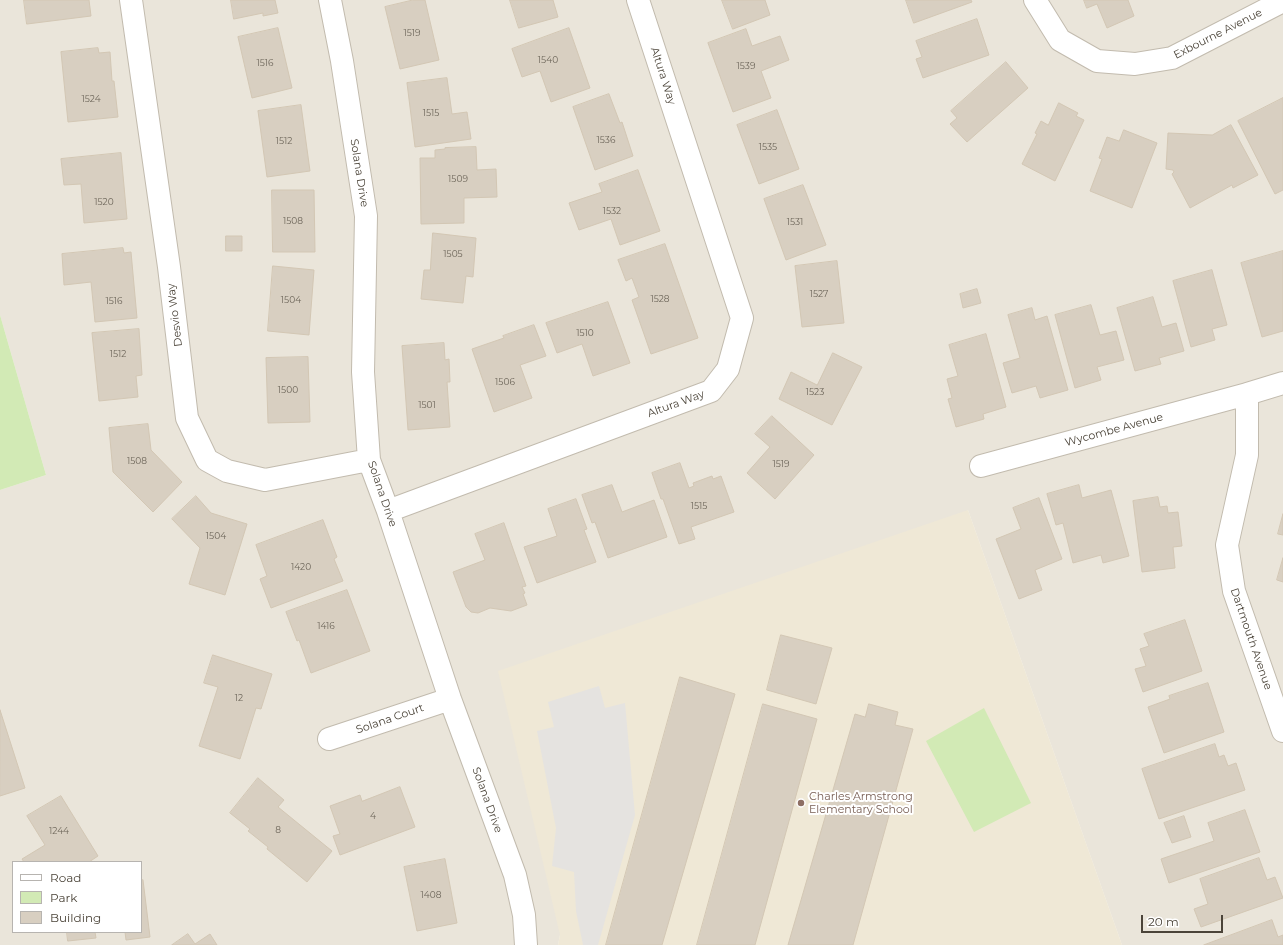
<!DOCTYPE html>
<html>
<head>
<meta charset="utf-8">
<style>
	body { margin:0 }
	#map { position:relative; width:1283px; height:945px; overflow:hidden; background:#f6f3ec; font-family:Montserrat,sans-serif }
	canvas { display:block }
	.legend { position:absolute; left:12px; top:861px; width:130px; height:72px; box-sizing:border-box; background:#fff; border:1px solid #b7b4b0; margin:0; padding:5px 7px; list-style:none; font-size:12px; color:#4b4439 }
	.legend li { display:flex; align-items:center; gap:8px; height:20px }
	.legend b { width:20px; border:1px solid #b7b4b0 }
	.scale { position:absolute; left:1141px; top:915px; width:82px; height:18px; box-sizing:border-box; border:2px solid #4b4439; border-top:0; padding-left:5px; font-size:12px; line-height:14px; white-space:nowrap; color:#4b4439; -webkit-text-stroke:3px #fff; paint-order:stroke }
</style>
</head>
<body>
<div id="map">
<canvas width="1283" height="945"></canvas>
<ul class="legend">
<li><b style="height:5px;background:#fff"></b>Road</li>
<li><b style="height:11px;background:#d2eab5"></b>Park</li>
<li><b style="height:11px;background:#d8cfc1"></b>Building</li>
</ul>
<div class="scale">20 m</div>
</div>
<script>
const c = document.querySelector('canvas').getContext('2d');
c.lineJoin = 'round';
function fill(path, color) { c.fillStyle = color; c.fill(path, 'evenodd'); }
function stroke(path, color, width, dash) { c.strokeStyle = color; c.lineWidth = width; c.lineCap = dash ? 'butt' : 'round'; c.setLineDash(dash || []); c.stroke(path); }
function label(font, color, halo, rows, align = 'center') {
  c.font = font + ' Montserrat,sans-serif'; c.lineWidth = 4; c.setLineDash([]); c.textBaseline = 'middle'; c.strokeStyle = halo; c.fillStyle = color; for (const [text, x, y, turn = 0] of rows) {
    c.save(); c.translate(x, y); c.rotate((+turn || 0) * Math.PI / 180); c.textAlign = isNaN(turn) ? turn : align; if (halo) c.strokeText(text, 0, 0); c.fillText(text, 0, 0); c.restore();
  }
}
const residential = new Path2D(`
	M0,0H1283V945H1122L968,510L560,935L558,945H0V490L46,475L0,315ZM13,862H141V932H13Z`);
const education = new Path2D(`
	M968,510L1122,945H558L560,935L498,671Z`);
const green = new Path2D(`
	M0,315L46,475L0,490Z
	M984,708L1031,803L974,832L926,741Z`);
const parking = new Path2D(`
	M599,686L605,708L625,703L635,815L598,945H583L576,911L574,872L552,866L556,828L537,731L554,727L548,702Z`);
const building = new Path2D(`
	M24,0H89L91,16L27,24Z
	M231,0H275L278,13L263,16V13L234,19Z
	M413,0H425L439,60L400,69L385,7Z
	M510,0H553L558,17L519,28Z
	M722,0H765L770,15L733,29Z
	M906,0H971L972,2L914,23Z
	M1084,0H1128L1134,16L1107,28L1097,4L1087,8Z
	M977,19L989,55L923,78L916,59L922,57L916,41Z
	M278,28L292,88L252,98L238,37Z
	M569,28L590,88L551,102L540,71L522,77L512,49Z
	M746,29L752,46L780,36L789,60L761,71L771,98L733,112L708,43Z
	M98,48L99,53L110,52L112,81H114L118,117L68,122L61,52Z
	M1006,62L1028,88L967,142L950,124L957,118L951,111Z
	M447,78L452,114L467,112L471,139L415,147L407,83Z
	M609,94L620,123L622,122L633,156L595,170L573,107Z
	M1283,98V190L1275,194L1238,121Z
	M1059,103L1078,113L1076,116L1084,120L1055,181L1022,164L1037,134L1035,133L1041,121L1048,125Z
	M301,105L310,171L267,177L258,111Z
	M777,110L799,169L759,184L737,125Z
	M1231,125L1258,175L1233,188L1232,185L1190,208L1172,174L1174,172L1173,170L1166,169L1168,133L1212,135Z
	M1124,130L1157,143L1132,208L1090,191L1102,159L1099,158L1107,137L1119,141Z
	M476,147L477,170L496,169L497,197L464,198V223L421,224L420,158H435V150L445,149V148Z
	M121,153L127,219L84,223L81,184L64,185L61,159Z
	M638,170L660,231L620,245L611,219L579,230L569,203L602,192L599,184Z
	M803,185L826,245L786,260L764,199Z
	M272,190H314L315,252H273Z
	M433,233L476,238L473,277L466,276L463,303L421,299L424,270H430Z
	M226,236H242V251H226Z
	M665,244L698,338L651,354L632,300L639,297L632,278L626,281L618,260Z
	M123,248L124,253L131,252L137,318L95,322L91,282L64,285L62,254Z
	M1283,251V331L1262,337L1241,263Z
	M837,261L844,323L802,327L795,266Z
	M273,266L314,270L309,335L268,331Z
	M1212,270L1227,325L1212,329L1215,340L1191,347L1173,281Z
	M977,289L981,303L963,308L960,294Z
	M1153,297L1162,327L1176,323L1184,351L1159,358L1161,364L1135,371L1117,308Z
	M608,302L630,363L593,376L582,344L557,353L546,323Z
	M1091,305L1100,335L1116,331L1124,360L1097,367L1101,380L1075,388L1055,315Z
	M1032,308L1035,320L1047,316L1068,390L1040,398L1036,386L1012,393L1003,363L1020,358L1008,315Z
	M534,325L546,356L520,365L532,398L494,412L472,349L504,338L503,336Z
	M139,329L142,375L136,376L138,397L99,401L92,333Z
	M986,334L1006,407L983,414L984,419L956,427L948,399L952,398L947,379L958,376L949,345Z
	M444,343L445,360L449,359L450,382H447L450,427L408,430L402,346Z
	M833,353L862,367L832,425L779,399L791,372L817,385Z
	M308,357L310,422L268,423L266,358Z
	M772,416L814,455L775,499L747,473L770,447L755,434Z
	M148,424L151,450L182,482L153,512L113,472L109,428Z
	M680,463L689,488L694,486L693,483L712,476L713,479L721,476L734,512L691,527L695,539L679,544L663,499H661L652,473Z
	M612,485L622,512L654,500L667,537L608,558L595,522L592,523L582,495Z
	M1079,485L1082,498L1111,490L1129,556L1103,563L1101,555L1073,563L1063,523L1056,525L1047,494Z
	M196,496L211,513L247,524L225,595L189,584L200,548L172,519Z
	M1158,497L1160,507L1167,506L1168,513L1178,512L1182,546L1173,547L1175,568L1142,572L1133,501Z
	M1039,498L1062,559L1035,570L1042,590L1019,599L996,539L1021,529L1013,508Z
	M576,499L587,529L584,530L596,562L537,583L524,547L557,536L548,509Z
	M1283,514V535L1278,534Z
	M323,520L337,557L334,559L343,581L271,608L260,579L267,576L256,545Z
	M504,523L526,586L522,587L525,593L523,594L527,605L511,611L490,608L478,613L471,612L466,607L453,572L485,560L475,534Z
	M1283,558V582L1277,580Z
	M347,590L370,651L311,673L299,640L297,641L286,612Z
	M1185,620L1202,671L1143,692L1135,669L1146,666L1140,649L1149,646L1144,634Z
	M781,635L832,648L816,704L767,690Z
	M213,655L272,674L261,709L256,708L240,759L199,746L218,687L204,683Z
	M680,677L735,694L662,945H606Z
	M1208,683L1224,732L1164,753L1148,707L1170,699L1169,696Z
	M763,704L817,719L755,945H697Z
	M869,704L898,712L895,725L913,729L853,945H788L855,714L865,717Z
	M0,710L25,788L0,796Z
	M1215,744L1219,757L1224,755L1228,766L1236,763L1245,790L1159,819L1142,769Z
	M258,778L284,800L278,807L332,851L307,882L267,849L268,847L248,831L250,829L230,813Z
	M400,787L415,827L340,855L333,836L340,834L330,806L360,795L362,801Z
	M61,796L98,856L89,862H24L22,859L45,845L27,816Z
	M1245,810L1260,852L1169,883L1161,859L1214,841L1208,823Z
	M1184,816L1191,837L1172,843L1164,823Z
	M1259,858L1267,880L1275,877L1283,898L1201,927L1194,909L1208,904L1200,879Z
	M445,859L457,923L417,931L404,867Z
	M143,880L150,937L126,940L125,932H141V881Z
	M1272,920L1278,937L1283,935V945H1204Z
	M67,932H95L96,938L68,941Z
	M188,934L195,944L210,934L217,945H172Z`);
const minor = new Path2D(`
	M131,0L169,267L187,418L207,460L227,471L265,480L369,460
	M330,0L342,61L366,216L363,372L369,460L388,511L450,699L515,875L524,915L526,945
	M1035,0L1060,40L1097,61L1135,64L1172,58L1283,1
	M1283,383L1247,394V455L1227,545L1234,591L1283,731
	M981,466L1247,394
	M388,511L711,391L728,369L742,318L638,0
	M329,739L450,699`);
const markers = [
	[801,803,4,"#8d6e63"]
];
const numberNames = [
	["1519",412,33],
	["1540",548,60],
	["1516",265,63],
	["1539",746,66],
	["1524",91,99],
	["1515",431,113],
	["1536",606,140],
	["1512",284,141],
	["1535",768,147],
	["1509",458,179],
	["1520",104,202],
	["1532",612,211],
	["1508",293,221],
	["1531",795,222],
	["1505",453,254],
	["1527",819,294],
	["1528",660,299],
	["1504",291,300],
	["1516",114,301],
	["1510",585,333],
	["1512",118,354],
	["1506",505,382],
	["1500",288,390],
	["1523",815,392],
	["1501",427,405],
	["1508",137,461],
	["1519",781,464],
	["1515",699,506],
	["1504",216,536],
	["1420",301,567],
	["1416",326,626],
	["12",239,698],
	["4",373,816],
	["8",278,830],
	["1244",59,831],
	["1408",431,895]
];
const streetNames = [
	["Exbourne Avenue",1218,34,-27],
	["Altura Way",663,76,72],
	["Solana Drive",359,173,81],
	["Desvio Way",175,315,-97],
	["Altura Way",676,404,-20],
	["Wycombe Avenue",1114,430,-15],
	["Solana Drive",382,494,71],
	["Dartmouth Avenue",1251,639,71],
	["Solana Court",390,719,-19],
	["Solana Drive",487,800,70]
];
const educationNames = [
	["Charles Armstrong",809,797],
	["Elementary School",809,810]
];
fill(residential, '#eae5da');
fill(education, '#efe8d6');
fill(green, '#d2eab5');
fill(parking, '#e5e3e0');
fill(building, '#d8cfc1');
stroke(building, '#d3c7b4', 1);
stroke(minor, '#c2bbae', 24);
stroke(minor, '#fff', 22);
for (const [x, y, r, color] of markers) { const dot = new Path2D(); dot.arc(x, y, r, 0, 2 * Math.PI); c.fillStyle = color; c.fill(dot); stroke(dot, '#fff', 1.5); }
label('9px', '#6e675b', null, numberNames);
label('11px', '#4b4439', '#fff', streetNames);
label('11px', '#785e54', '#fff', educationNames, 'left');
</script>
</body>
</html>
